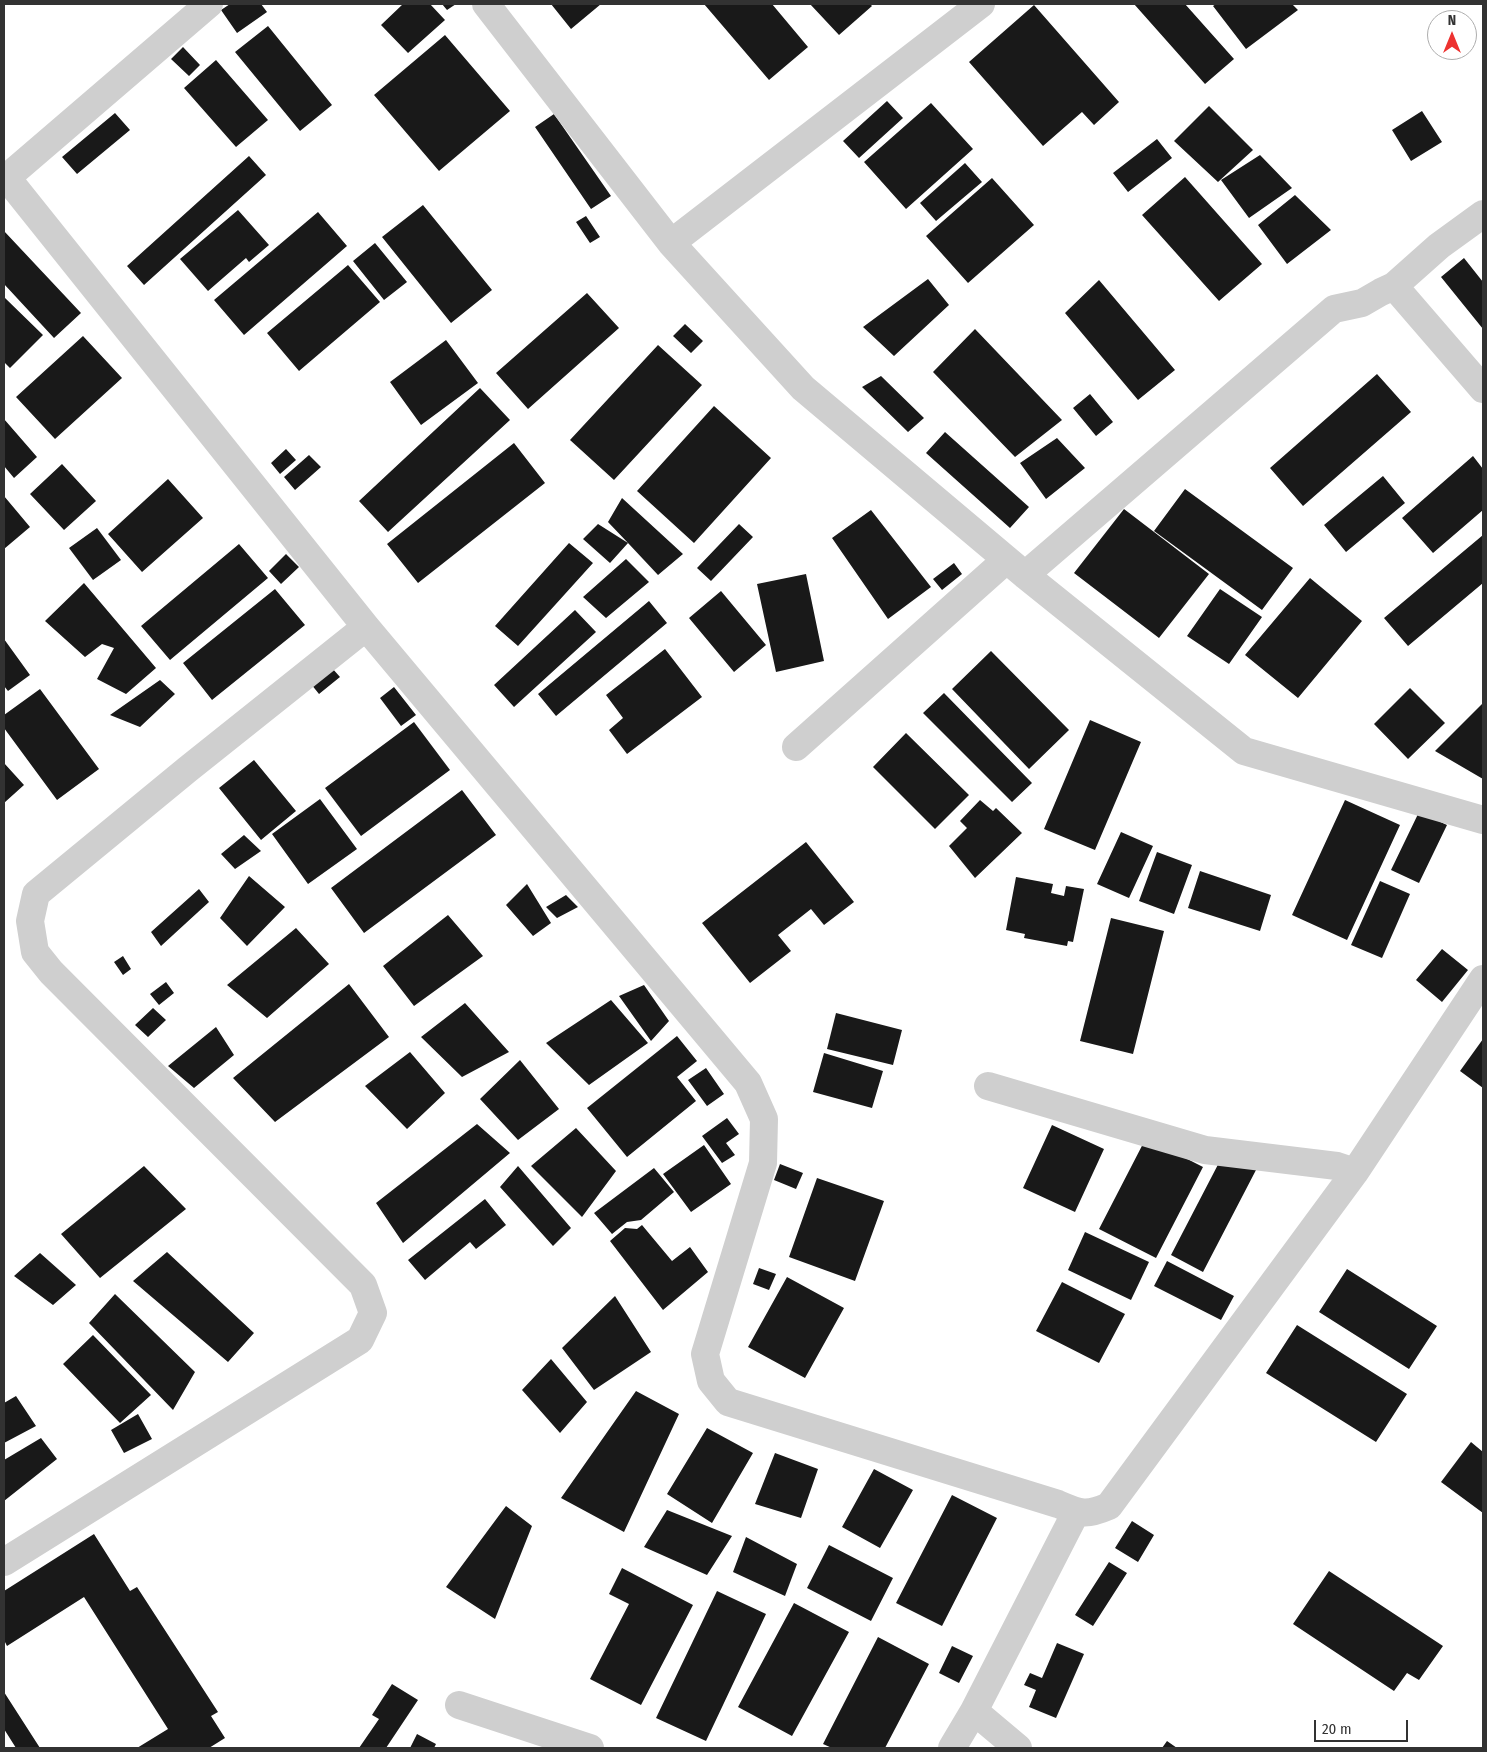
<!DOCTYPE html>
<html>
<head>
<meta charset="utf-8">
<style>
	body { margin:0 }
	#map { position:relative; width:1487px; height:1752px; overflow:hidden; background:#fff; font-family:"Fira Sans Condensed",sans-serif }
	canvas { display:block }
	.frame { position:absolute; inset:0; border:5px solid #323232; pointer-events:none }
	.north { position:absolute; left:1427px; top:10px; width:50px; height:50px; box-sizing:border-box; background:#fff; border:1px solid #adadad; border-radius:50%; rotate:0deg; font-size:14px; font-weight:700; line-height:20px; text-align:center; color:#323232 }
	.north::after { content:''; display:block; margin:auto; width:18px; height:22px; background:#ed3230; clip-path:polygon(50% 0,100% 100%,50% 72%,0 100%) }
	.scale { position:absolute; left:1314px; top:1720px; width:94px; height:22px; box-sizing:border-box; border:2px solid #323232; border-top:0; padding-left:6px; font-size:15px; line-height:18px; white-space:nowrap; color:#323232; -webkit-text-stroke:4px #fff; paint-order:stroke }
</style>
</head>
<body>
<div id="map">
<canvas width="1487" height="1752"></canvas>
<div class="frame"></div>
<div class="north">N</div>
<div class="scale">20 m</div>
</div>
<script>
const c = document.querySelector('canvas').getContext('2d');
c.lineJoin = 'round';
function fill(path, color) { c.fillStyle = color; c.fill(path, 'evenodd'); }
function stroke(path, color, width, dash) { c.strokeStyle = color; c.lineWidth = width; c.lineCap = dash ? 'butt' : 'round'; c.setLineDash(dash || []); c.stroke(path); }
const building = new Path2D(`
	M230,4H261L267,12L237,33L221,10Z
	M403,4H430L445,20L408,53L381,25Z
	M442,4H456L447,10Z
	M551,4H601L571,29Z
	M704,4H772L808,47L769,80Z
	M810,4H870L872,6L839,35Z
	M1134,4H1185L1234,59L1205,84Z
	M1216,4H1292L1298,10L1246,49L1213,6Z
	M1034,5L1119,102L1094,125L1082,112L1043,146L969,62Z
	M268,26L332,105L300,131L235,52Z
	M445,35L510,111L439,171L374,95Z
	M183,47L200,65L189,76L171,59Z
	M216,60L268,120L236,147L184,88Z
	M887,101L903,118L859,158L843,141Z
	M931,103L973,149L906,209L864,162Z
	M1209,106L1253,150L1218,182L1174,141Z
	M1422,111L1442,142L1411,161L1392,130Z
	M115,113L130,130L77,174L62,157Z
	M554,114L611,196L591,209L535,127Z
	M1157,139L1172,158L1128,192L1113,173Z
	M1260,155L1292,188L1249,218L1221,180Z
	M249,156L266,175L144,285L127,266Z
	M965,163L982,182L936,221L920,203Z
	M1185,177L1262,264L1219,301L1142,215Z
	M992,178L1034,225L968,283L926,236Z
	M1295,195L1331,230L1287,264L1258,225Z
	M423,205L492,290L451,323L382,237Z
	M238,210L269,245L249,262L246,258L208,291L180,259Z
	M318,212L347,246L244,335L214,300Z
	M586,216L600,237L590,243L576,222Z
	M4,231L81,313L54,338L4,284Z
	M375,243L407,282L384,300L353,261Z
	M1464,258L1483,282V329L1441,277Z
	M348,265L380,302L299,371L267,333Z
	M928,279L949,305L894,356L863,327Z
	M1099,280L1175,370L1138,400L1065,313Z
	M587,293L619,328L528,409L496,373Z
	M4,297L43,335L10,368L4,362Z
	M685,324L703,341L691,353L673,336Z
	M975,329L1062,420L1015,457L933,372Z
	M83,336L122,378L55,439L16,397Z
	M446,340L478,383L421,425L390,382Z
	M658,345L702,385L614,480L570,440Z
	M1377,374L1411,412L1303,506L1270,468Z
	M881,376L924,418L908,432L862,387Z
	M480,388L510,420L388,532L359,501Z
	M1090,394L1113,422L1096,436L1073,408Z
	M714,406L771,458L694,543L637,491Z
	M4,419L37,457L14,478L4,466Z
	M945,432L1029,507L1010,528L926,453Z
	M1057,438L1085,468L1046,499L1020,463Z
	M514,443L545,483L418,583L387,544Z
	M286,449L296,460L280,474L271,463Z
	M309,455L321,467L295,490L284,477Z
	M1473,456L1483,469V510L1433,553L1402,518Z
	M62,464L96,501L64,530L30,494Z
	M1383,476L1405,503L1346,552L1324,525Z
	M168,479L203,518L142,572L108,534Z
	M1185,489L1293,568L1262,610L1154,531Z
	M4,496L30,527L4,549Z
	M622,498L683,554L658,575L628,543L610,563L583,539L598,524L628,543L608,522Z
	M1124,509L1209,574L1159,638L1074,573Z
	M871,510L931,587L888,619L832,538Z
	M739,524L753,537L711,581L697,568Z
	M97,528L121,560L93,580L69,548Z
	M1483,535V583L1408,646L1384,618Z
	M569,543L593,563L518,646L495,626Z
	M239,544L268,578L170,660L141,626Z
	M286,554L299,567L281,584L269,571Z
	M626,559L649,582L606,618L583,597Z
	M954,563L962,574L942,590L933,579Z
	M806,574L824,661L776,672L757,584Z
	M1310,578L1362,621L1298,698L1245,655Z
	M84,583L156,668L126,694L97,679L114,648L102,644L85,657L45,621Z
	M275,589L305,625L212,700L183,663Z
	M1220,589L1262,617L1229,664L1187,636Z
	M721,591L766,645L734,672L689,618Z
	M649,601L667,623L556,716L538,694Z
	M575,610L596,632L514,707L494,685Z
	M4,639L30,675L8,691L4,686Z
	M665,649L702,697L627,754L609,730L623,718L606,695Z
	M991,651L1069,730L1029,769L952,689Z
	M332,668L340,677L319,694L311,684Z
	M160,680L175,694L140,727L110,715Z
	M394,687L416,715L401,726L380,698Z
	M1410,688L1445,723L1408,759L1374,724Z
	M40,689L99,769L57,800L4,728V715Z
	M944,693L1032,783L1012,802L923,713Z
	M1483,703V779L1435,751Z
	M1090,720L1141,742L1095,850L1044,829Z
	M414,722L450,770L361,836L325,788Z
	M906,733L969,795L935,829L873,767Z
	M254,760L296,811L261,840L219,788Z
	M4,763L24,785L4,803Z
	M462,790L496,835L364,933L331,888Z
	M320,799L357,849L308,884L272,834Z
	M980,800L993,811L996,808L1022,833L975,878L949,846L967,828L960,821Z
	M1345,800L1400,825L1347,940L1292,915Z
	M1419,812L1447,825L1419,883L1391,870Z
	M1121,832L1153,846L1129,898L1097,884Z
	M244,835L261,851L235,869L221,854Z
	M806,842L854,902L824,925L811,909L778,935L791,951L750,983L702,923Z
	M1157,852L1192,865L1174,914L1139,901Z
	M1200,871L1271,895L1260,931L1188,908Z
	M249,876L285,907L247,946L220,918Z
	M1016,877L1053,884L1051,893L1064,896L1066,886L1084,889L1073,942L1068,941L1067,946L1024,938L1025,934L1006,930Z
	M1380,881L1410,894L1382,958L1351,945Z
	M527,884L551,923L533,936L506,905Z
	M199,889L209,902L161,946L151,932Z
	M566,895L578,907L557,918L546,907Z
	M448,915L483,956L414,1006L383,966Z
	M1111,918L1164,931L1133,1054L1080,1041Z
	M296,928L329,964L267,1018L227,985Z
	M1442,949L1468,970L1442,1002L1416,980Z
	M123,956L131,969L123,975L114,962Z
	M166,982L174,993L159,1005L150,994Z
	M349,984L389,1037L275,1122L233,1078Z
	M644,985L669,1021L651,1041L619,996Z
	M611,1000L648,1043L589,1085L546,1043Z
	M465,1003L509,1052L462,1077L421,1037Z
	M153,1008L166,1020L148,1037L135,1025Z
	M836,1013L902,1030L893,1065L827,1049Z
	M216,1027L234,1055L194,1088L168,1066Z
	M677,1036L697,1061L677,1077L696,1101L627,1157L587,1108Z
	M1483,1039V1088L1460,1071Z
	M410,1052L445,1093L407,1129L365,1086Z
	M824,1053L883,1071L872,1108L813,1092Z
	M520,1060L559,1109L518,1140L480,1099Z
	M706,1068L724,1094L707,1106L688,1080Z
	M727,1118L739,1134L726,1143L735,1155L722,1163L702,1136Z
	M477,1124L510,1153L403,1243L376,1203Z
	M1052,1125L1104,1149L1075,1212L1023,1188Z
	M576,1128L616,1171L582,1217L531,1166Z
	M1146,1138L1203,1167L1156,1258L1099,1229Z
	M704,1145L731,1184L691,1212L663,1174Z
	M1224,1153L1256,1170L1203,1272L1171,1255Z
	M780,1164L803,1173L796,1189L774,1180Z
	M144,1166L186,1209L100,1278L61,1234Z
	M518,1166L571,1228L553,1246L500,1187Z
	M654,1168L674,1192L641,1220L627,1222L612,1234L594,1213Z
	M817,1178L884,1201L855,1281L789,1257Z
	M485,1199L506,1225L476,1249L470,1242L425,1280L408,1260Z
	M642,1225L672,1261L690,1247L708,1272L663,1310L610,1241L625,1228L637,1229Z
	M1085,1232L1149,1262L1131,1300L1068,1270Z
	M167,1252L254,1333L228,1362L133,1281Z
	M40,1253L76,1285L53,1305L14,1276Z
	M1167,1261L1234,1296L1221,1320L1154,1286Z
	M759,1268L776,1274L769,1290L753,1284Z
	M1347,1269L1437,1326L1409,1369L1319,1312Z
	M787,1277L844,1308L805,1378L748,1347Z
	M1062,1282L1125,1314L1099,1363L1036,1331Z
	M115,1294L195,1372L173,1410L89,1323Z
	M615,1296L651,1352L594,1390L562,1348Z
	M1297,1325L1407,1394L1376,1442L1266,1373Z
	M93,1335L151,1395L120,1423L63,1364Z
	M551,1359L587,1402L560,1433L522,1390Z
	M636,1391L679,1414L624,1532L561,1498Z
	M16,1396L36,1426L4,1443V1403Z
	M138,1414L152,1439L124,1453L111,1430Z
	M707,1428L753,1453L712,1523L667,1494Z
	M41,1438L57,1459L4,1501V1460Z
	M1471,1442L1483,1452V1513L1441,1482Z
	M775,1453L818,1469L801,1518L755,1504Z
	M874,1469L913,1490L880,1548L842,1527Z
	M952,1495L997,1518L942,1626L896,1603Z
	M506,1506L532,1526L495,1619L446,1587Z
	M667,1510L732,1536L707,1575L644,1547Z
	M1132,1521L1154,1535L1138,1562L1115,1548Z
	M94,1534L130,1591L137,1587L218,1712L211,1716L225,1738L209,1748H137L168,1729L84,1597L7,1646L4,1640V1591Z
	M746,1537L797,1564L785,1596L733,1572Z
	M829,1545L893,1578L871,1621L807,1588Z
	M1109,1562L1127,1573L1093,1626L1075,1615Z
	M622,1568L693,1605L641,1705L590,1679L629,1604L609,1594Z
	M1329,1571L1443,1646L1419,1680L1407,1673L1394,1691L1293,1624Z
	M717,1591L766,1614L706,1741L656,1718Z
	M794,1603L849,1632L792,1736L738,1707Z
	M878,1637L929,1664L885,1748H832L823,1744Z
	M1057,1643L1084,1654L1056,1718L1029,1707L1036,1690L1024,1685L1030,1673L1042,1678Z
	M952,1646L973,1656L959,1683L939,1673Z
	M392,1684L418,1700L386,1748H359L379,1719L372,1715Z
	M4,1692L40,1748H16L4,1729Z
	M417,1734L436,1744L434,1748H410Z
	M1167,1741L1177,1748H1162Z`);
const minor = new Path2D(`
	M486,4L671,243L803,388L1025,575L1244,751L1483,820
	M7,178L366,627L748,1083L764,1119L763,1163L705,1354L711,1381L728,1402L1058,1504C1081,1514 1086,1516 1109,1506L1355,1172L1483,979
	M4,180L209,4
	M671,243L981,4
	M1394,286L1483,389
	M1025,575L1334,309L1362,303L1381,292L1394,286L1439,246L1483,214
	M796,747L1006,560
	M988,1086L1205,1150L1337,1166L1355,1172
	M4,1562L360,1340L373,1313L363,1285L51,972L35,952L30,921L36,894L188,769L366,627
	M459,1705L590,1748
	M974,1711L1018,1748
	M952,1748L974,1711L1076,1512`);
fill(building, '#191919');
stroke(minor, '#cfcfcf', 28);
</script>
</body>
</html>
